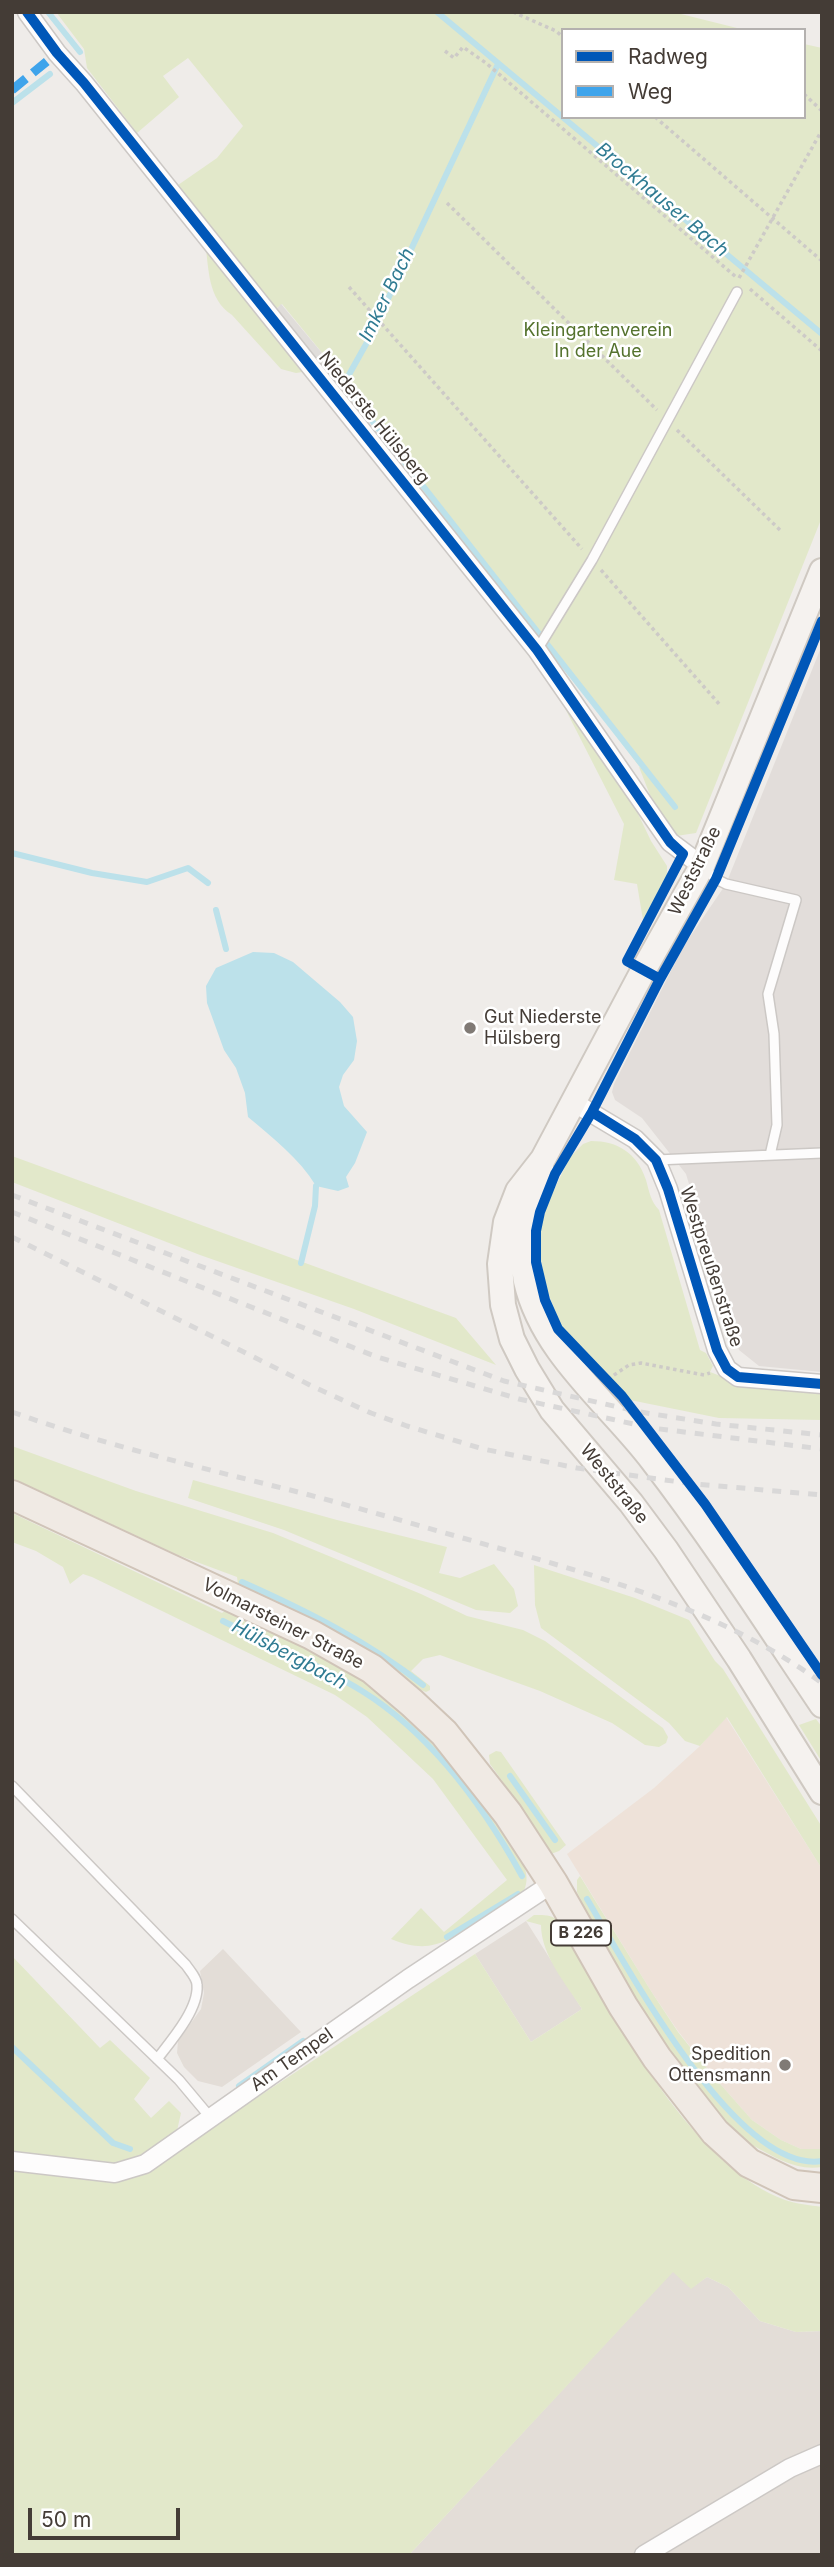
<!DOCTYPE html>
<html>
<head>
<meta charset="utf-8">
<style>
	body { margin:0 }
	#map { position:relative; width:834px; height:2567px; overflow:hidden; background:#efece9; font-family:Inter,sans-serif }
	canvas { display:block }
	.frame { position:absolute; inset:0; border:14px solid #443c36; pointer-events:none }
	.legend { position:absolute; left:561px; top:28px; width:245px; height:91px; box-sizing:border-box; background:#fff; border:2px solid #b4b1af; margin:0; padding:9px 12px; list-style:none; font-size:21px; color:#443c36 }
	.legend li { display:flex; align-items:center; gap:14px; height:35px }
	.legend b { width:35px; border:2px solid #b4b1af }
	.scale { position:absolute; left:28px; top:2508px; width:152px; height:32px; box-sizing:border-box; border:4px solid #443c36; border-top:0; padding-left:9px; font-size:21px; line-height:24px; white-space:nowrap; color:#443c36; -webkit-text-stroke:5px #fff; paint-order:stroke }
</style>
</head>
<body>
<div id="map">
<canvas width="834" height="2567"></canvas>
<div class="frame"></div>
<ul class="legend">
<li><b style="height:9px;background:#0057b8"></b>Radweg</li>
<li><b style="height:9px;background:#3fa4eb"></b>Weg</li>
</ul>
<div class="scale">50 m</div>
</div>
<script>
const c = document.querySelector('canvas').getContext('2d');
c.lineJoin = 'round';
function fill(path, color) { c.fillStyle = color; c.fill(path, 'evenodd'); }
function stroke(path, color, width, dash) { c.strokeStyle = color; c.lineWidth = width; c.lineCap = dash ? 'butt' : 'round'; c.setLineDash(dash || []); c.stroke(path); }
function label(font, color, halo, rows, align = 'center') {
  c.font = font + ' Inter,sans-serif'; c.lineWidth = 5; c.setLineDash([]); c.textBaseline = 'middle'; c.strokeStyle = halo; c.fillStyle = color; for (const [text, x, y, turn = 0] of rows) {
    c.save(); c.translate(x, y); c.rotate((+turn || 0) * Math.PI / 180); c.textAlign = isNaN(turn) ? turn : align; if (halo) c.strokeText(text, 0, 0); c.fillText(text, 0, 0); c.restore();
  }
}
const residential = new Path2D(`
	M526,1921L582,2009L531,2042L475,1954Z
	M223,1949L301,2032L222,2087L198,2081L184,2067L177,2053L178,2041L201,2009L204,1993L200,1971Z
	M673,2271L691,2288L707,2277L728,2287L760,2321L796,2332L822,2331V2555H409Z`);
const commercial = new Path2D(`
	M726,1717L822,1869V2149H801L781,2140L752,2120L714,2077L678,2031L651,1991L567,1854L654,1788L700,1746Z`);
const industrial = new Path2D(`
	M822,645V1372L759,1366L739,1350L686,1174L642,1118L615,1100L612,1092L614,1084L683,947L726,884Z`);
const green = new Path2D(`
	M56,12H673L745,30H563V117H804V44L822,48V517L696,833L676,836L650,795L639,767L648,770L639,766L337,371L282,304L276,309L178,185L217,158L243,126L188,58L163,76L179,97L137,133L87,68L84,49Z
	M205,242L309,371L296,373L281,369L232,315C207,299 209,267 205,242Z
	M550,679L631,799L651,841L667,866V875L643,920L637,884L614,880L624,824Z
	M591,1141C618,1141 637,1153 646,1180C649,1191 651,1202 659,1210L700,1350L706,1353L713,1366L710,1372L731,1380L822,1391V1420L719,1418L630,1400L562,1328L546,1288L541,1260V1229L547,1204L570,1157L583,1144Z
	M12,1156L456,1318L496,1365L354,1309L200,1255L12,1182Z
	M12,1446L136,1491L273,1533L421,1594L467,1616L523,1630L545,1641L663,1728L668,1737L666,1743L659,1747L645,1745L612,1723L540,1691L440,1655L423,1659L411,1671L430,1686V1690L426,1692L418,1689L378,1660L373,1653L318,1622L238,1584L237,1577L178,1555L12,1478Z
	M193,1480L337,1520L447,1547L439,1573L460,1578L494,1564L514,1589L518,1606L510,1613L476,1610L284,1530L188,1498Z
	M12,1513L222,1613L226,1610C277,1635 329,1658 376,1690C423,1723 475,1786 506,1835C515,1850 532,1869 525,1888C519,1903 492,1913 479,1922C445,1942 430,1955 391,1939L421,1908L444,1932L507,1880L433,1779L367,1717L335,1695L92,1577L83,1574L70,1584L63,1567L36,1551L12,1542Z
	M534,1565L635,1598L689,1620L715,1661L723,1669L822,1827V1869L727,1717L700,1746L685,1741L669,1723L541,1628L535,1605Z
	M816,1719L822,1727V1762L799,1725Z
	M496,1751L501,1752L563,1841L566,1845L559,1851L551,1854L526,1814L490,1764L489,1755Z
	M580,1876L651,1991L678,2032L714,2077L752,2120L781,2140L801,2149H822V2167C796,2171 776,2158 754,2146V2149C711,2115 679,2065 649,2019C623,1978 597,1936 577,1892V1880Z
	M534,1915C542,1915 552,1914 558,1921C572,1937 581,1964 592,1982C637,2055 702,2169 785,2200C796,2204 810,2205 822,2207V2331L796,2332L760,2321L728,2287L707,2277L691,2289L673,2272L409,2555H12V2165L123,2178L138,2176L475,1954L531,2042L582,2009C566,1984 541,1955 541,1925L526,1921Z
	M12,1956L100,2048L110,2040L150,2078L134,2099L151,2118L169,2101L181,2113L176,2135L143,2158L120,2166L12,2156Z`);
const parking = new Path2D(`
	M281,304L337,371L331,383L274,312Z`);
const water = new Path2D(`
	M253,952L274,953L293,962L340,1002L353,1017L357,1041L354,1060L343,1075L339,1087L344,1106L367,1132L355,1163L346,1177L349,1187L338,1191L316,1186C299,1158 273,1138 248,1117L245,1093L236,1068L224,1050L207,1003L206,986L216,968Z`);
const stream = new Path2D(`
	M48,12L80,52
	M437,12L822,334
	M498,64L370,337L346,380L347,389L675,807
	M12,103L50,74
	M12,853L92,873L147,882L188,868L208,883
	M216,910L226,949
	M301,1263L315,1206L316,1186
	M242,1582C305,1610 369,1642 423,1685
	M223,1621C269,1644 318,1664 362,1691C431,1734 483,1805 522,1876
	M510,1776L555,1840
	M587,1899C625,1963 737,2175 822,2161
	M447,1937L518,1894
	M12,2047L113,2143L130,2149
	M239,2086L303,2041`);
const path = new Path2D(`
	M513,12L556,31L563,37
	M445,51L454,58L463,47L486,63L736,277
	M804,94L822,111
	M655,117L822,261
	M447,203L657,410
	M739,278L822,130
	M349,287L582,549
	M750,289L822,351
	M677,430L781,531
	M601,570L720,705
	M608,1379L629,1365L641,1363L704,1375L710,1373`);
const lane = new Path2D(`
	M537,650L592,560L737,292
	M703,867L716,879L726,884L796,900L768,994L774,1034L777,1125L770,1155
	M656,1160L822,1153
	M12,1786L186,1965C190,1971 197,1978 197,1985C199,2009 171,2041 157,2059
	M12,1919L179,2080L210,2117`);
const street = new Path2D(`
	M27,12L57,53L84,83L537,650L670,842L702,866
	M573,1102L635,1139L656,1160L668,1189L717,1350L727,1369L738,1377L822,1384
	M12,2161L115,2173L145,2164L408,1979L553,1883
	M644,2555L790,2468L822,2454`);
const secondary = new Path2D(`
	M822,571L702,866L643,971L543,1159L518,1191L506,1222L500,1264L503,1305L512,1339L527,1369L552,1410L631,1503L666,1550L739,1659L822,1792
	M541,1167C532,1203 518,1243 526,1281C543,1354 610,1404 653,1461C713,1539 767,1623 822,1705`);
const primary = new Path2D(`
	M12,1495L312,1635L372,1669L412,1703L444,1733L508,1814L553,1883L623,2006L657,2058L715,2132L749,2163L794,2185L822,2188`);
const rail = new Path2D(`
	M12,1195L504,1381L640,1412L716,1424L822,1435
	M12,1212L377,1357L519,1399L652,1428L822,1449
	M12,1237L316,1388L371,1413L407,1426L483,1449L577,1468L695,1484L822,1495
	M12,1412C105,1445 202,1468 298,1492C363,1509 427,1528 491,1546C606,1578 725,1612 822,1683`);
const quiet = new Path2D(`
	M12,90L57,53`);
const cycleway = new Path2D(`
	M27,12L57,53L84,83L537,650L670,842L683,854L627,961L660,979
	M822,621L716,879L660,979L592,1112L555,1174L540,1212L536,1231V1262L545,1300L558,1329L622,1396L705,1504L822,1675
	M592,1112L635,1139L656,1160L668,1189L717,1350L727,1369L738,1377L822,1384`);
const markers = [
	[470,1028,7,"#807a75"],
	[785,2065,7,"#807a75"]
];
const shields = [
	[581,1933,60]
];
const shieldNames = [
	["B 226",581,1933]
];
const parkNames = [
	["Kleingartenverein",598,331],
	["In der Aue",598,352]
];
const streetNames = [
	["Niederste Hülsberg",374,418,51],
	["Weststraße",695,871,-64],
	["Westpreußenstraße",711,1267,72],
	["Weststraße",614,1484,51],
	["Volmarsteiner Straße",283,1624,27],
	["Am Tempel",292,2060,-35]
];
const poiNames = [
	["Gut Niederste",484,1018],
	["Hülsberg",484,1039],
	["Spedition",771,2055,"right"],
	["Ottensmann",771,2076,"right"]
];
const waterNames = [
	["Brockhauser Bach",662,200,40],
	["Imker Bach",387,295,-64],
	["Hülsbergbach",289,1655,28]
];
fill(residential, '#e3ddd7');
fill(commercial, '#eee2d9');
fill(industrial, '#e2ddda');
fill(green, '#e2e8ca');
fill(parking, '#e0ddda');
fill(water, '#bce1ea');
stroke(stream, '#bce1ea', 6);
stroke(lane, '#ccc8c5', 12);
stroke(street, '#ccc8c5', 21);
stroke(secondary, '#cfc9c2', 28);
stroke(primary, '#d0c4b8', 32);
stroke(path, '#cdcac7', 3.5, [3.5, 3.5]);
stroke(lane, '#fdfcfc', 9);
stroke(street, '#fdfcfc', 18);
stroke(secondary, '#f5f2ef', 24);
stroke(primary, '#f0eae4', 28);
stroke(rail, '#d9d8d8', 5, [9, 9]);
stroke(quiet, '#3fa4eb', 9, [18, 9]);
stroke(cycleway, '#0057b8', 10);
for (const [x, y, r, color] of markers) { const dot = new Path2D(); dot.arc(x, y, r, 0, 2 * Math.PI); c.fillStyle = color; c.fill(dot); stroke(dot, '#fff', 2.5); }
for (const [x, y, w] of shields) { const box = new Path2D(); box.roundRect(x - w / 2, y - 12.5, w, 25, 5); c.fillStyle = '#fff'; c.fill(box); stroke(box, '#443c36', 2); }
label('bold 16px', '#443c36', null, shieldNames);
label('18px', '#54722d', '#fff', parkNames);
label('18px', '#443c36', '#fff', streetNames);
label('18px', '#443c36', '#fff', poiNames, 'left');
label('italic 19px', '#307b92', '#fff', waterNames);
</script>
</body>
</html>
